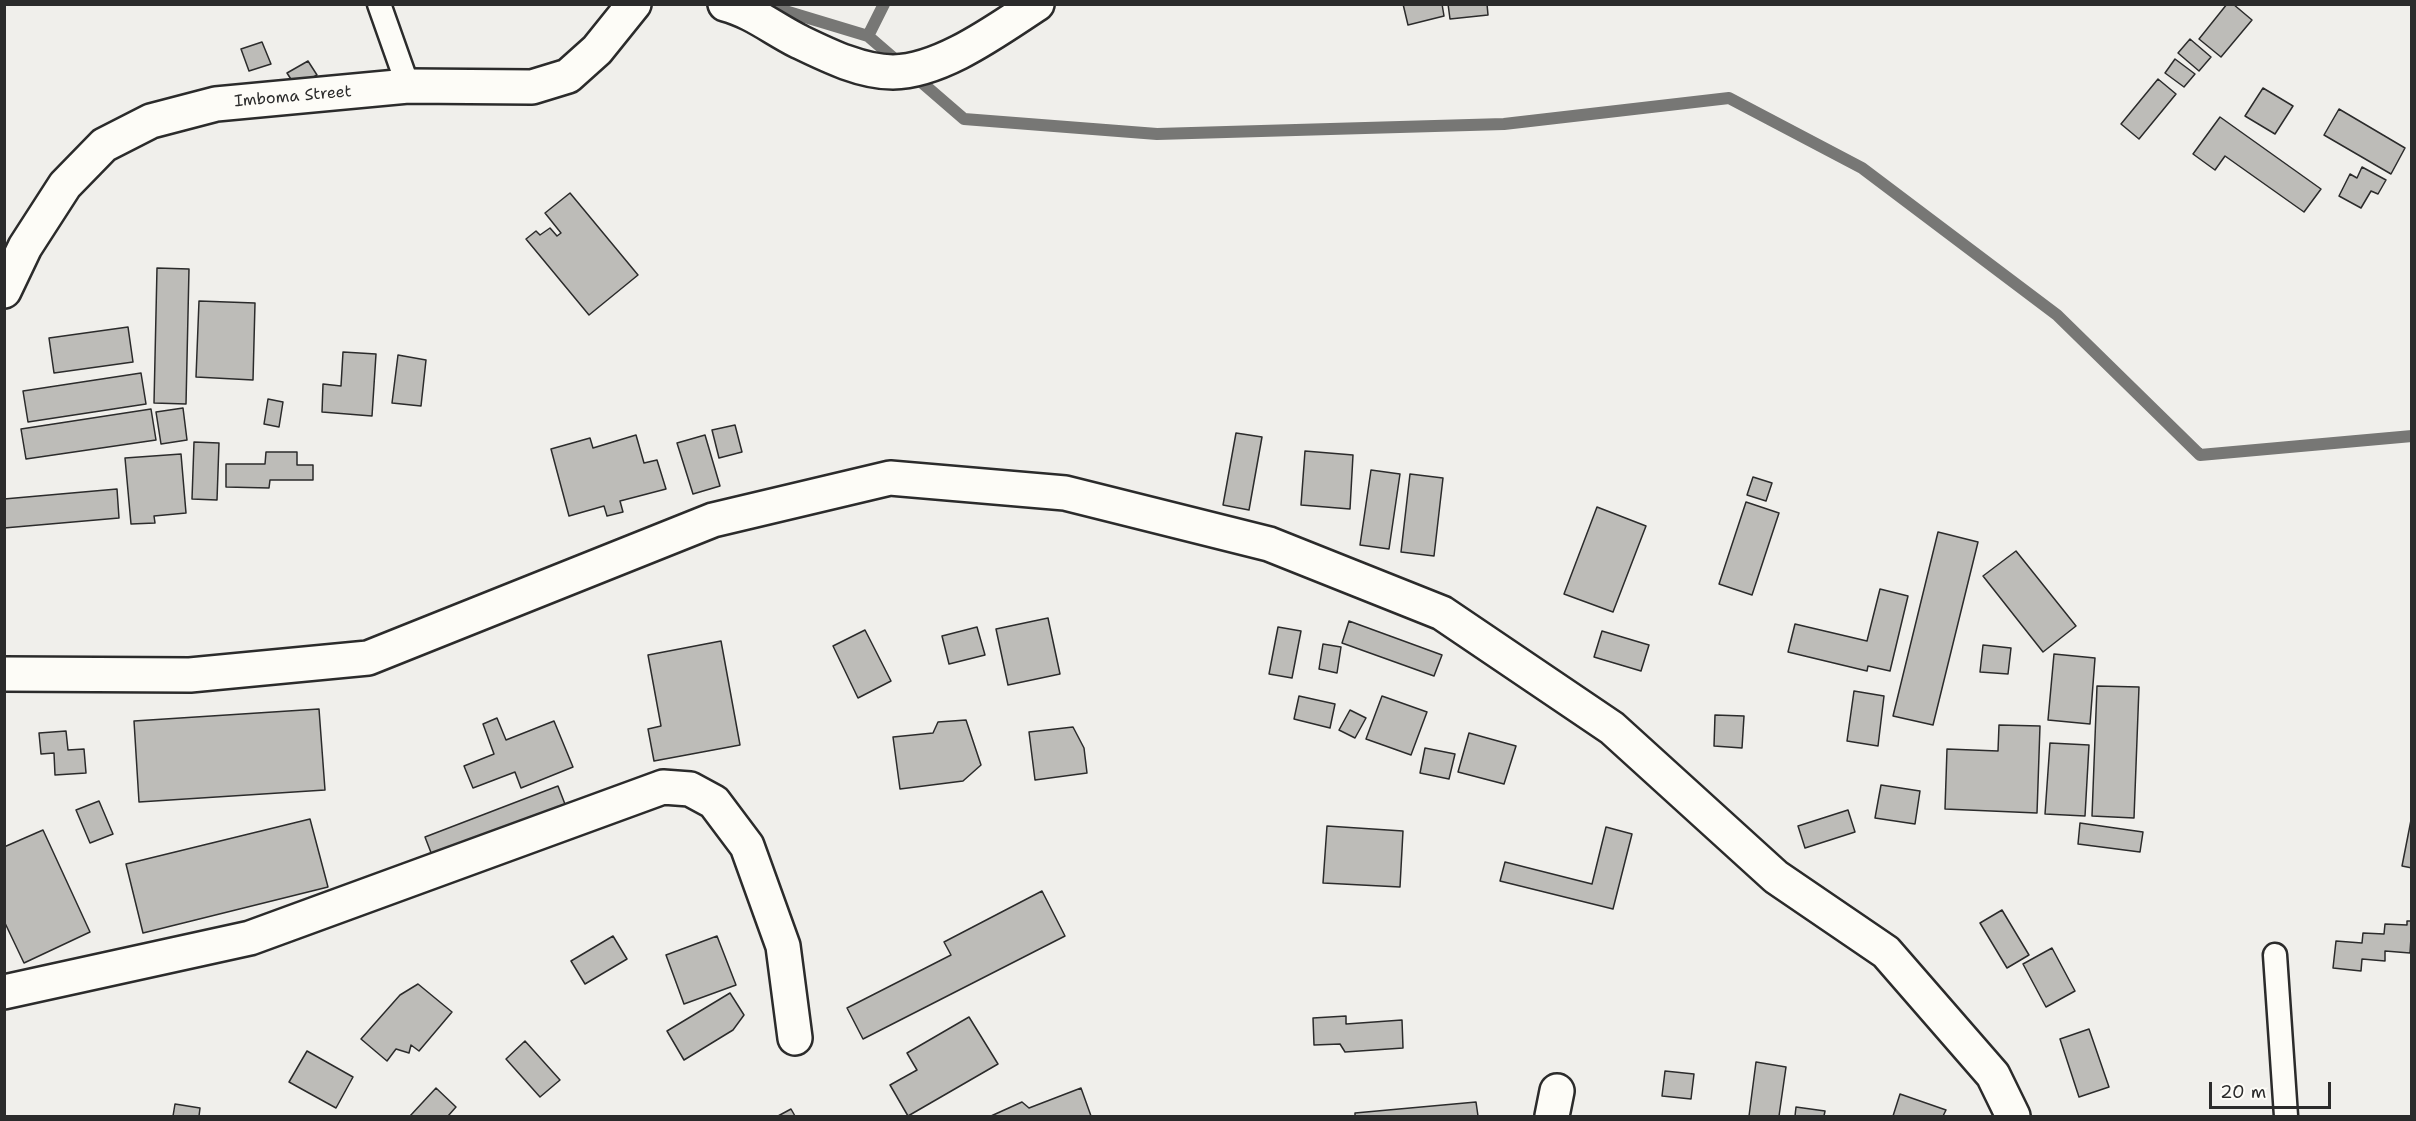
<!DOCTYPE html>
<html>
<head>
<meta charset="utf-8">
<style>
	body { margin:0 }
	#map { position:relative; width:2416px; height:1121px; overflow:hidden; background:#f0efeb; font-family:"Shantell Sans",sans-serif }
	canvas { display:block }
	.frame { position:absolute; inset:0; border:6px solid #2b2b2b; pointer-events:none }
	.scale { position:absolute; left:2209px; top:1082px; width:122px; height:27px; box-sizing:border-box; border:3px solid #2b2b2b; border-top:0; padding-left:8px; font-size:18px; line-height:21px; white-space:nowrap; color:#2b2b2b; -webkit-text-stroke:4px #fdfcf7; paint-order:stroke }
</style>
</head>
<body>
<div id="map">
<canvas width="2416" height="1121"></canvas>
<div class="frame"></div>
<div class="scale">20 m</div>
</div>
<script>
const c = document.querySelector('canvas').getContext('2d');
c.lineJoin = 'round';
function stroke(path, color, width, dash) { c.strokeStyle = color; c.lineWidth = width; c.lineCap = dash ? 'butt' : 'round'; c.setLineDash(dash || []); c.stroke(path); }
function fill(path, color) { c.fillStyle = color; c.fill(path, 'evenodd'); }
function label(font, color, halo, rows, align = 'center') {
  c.font = font + ' "Shantell Sans",sans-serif'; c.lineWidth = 6; c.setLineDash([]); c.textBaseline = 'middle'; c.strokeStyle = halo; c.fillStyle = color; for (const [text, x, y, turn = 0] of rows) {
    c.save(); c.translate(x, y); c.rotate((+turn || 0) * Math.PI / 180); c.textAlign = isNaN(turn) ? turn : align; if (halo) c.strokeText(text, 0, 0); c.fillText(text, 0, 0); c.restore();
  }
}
const stream = new Path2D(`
	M762,4L868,36L964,119L1157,134L1504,124L1729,98L1862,168L2057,315L2200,455L2412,436
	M868,36L884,4`);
const building = new Path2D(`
	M1403,4H1442L1444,16L1408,25Z
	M1448,4H1487L1488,15L1450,19Z
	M2227,4H2233L2252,20L2221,57L2199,39Z
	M2190,39L2211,57L2199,71L2178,53Z
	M262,42L271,64L249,71L241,49Z
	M2175,59L2195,74L2184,87L2165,73Z
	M308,61L317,75L296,87L287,73Z
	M2158,79L2176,94L2139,139L2121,124Z
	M2263,88L2293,106L2275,134L2245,116Z
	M2339,109L2405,148L2391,174L2324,135Z
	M2220,117L2321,189L2304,212L2225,156L2215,170L2193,154Z
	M2362,167L2386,180L2378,194L2371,191L2361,208L2339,196L2350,174L2357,178Z
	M570,193L638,275L589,315L526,239L536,231L540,235L550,228L557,236L561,233L545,213Z
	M157,268L189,269L186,404L154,403Z
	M199,301L255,303L253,380L196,377Z
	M128,327L133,362L54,373L49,338Z
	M343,352L376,354L372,416L322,412L323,384L341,386Z
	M398,355L426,360L421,406L392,403Z
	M141,373L146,404L28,422L23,391Z
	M268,399L283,402L279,427L264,424Z
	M183,408L187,440L161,444L156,412Z
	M151,409L156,440L26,459L21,429Z
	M735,425L742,452L719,458L712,430Z
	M1236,433L1262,437L1249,510L1223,505Z
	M636,435L644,463L657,460L666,489L620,501L623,512L607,516L604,506L569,516L551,449L590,438L593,448Z
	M705,435L720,486L693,494L677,443Z
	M194,442L219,443L217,500L192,499Z
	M1305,451L1353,455L1350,509L1301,505Z
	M266,452H297V465H313V480H270L269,488L226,487V464H265Z
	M181,454L186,513L154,516L155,523L131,524L125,458Z
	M1371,470L1400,474L1389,549L1360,545Z
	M1410,474L1443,478L1434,556L1401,552Z
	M1753,477L1772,483L1766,501L1747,495Z
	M117,489L119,518L4,528V499Z
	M1746,502L1779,513L1752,595L1719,584Z
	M1597,507L1646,526L1613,612L1564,594Z
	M1938,532L1978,542L1933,725L1893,716Z
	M2016,551L2076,626L2043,652L1983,576Z
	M1880,589L1908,596L1890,671L1868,666L1867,671L1788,652L1795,624L1867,641Z
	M1048,618L1060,674L1008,685L996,629Z
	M1349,621L1442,655L1434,676L1342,643Z
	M977,627L985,655L949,664L942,636Z
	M1278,627L1301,631L1292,678L1269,674Z
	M865,630L891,681L858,698L833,646Z
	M1602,631L1649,645L1641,671L1594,657Z
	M721,641L740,745L654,761L648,729L661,726L648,655Z
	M1323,644L1341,647L1337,673L1319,669Z
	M1983,645L2011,648L2008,674L1980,672Z
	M2054,654L2095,658L2090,724L2048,720Z
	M2097,686L2139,687L2134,818L2092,816Z
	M1854,691L1884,696L1878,746L1847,741Z
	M1299,696L1335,704L1330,728L1294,719Z
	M1382,696L1427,712L1411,755L1366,739Z
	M319,709L325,790L139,802L134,721Z
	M1350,710L1366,718L1355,738L1339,730Z
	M1715,715L1744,716L1742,748L1714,746Z
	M497,718L506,740L554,721L573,767L521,788L515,772L473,788L464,766L494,754L483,724Z
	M966,720L981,765L963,781L900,789L893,737L933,733L938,722Z
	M1999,725L2040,726L2037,813L1945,809L1947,749L1998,751Z
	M1073,727L1084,748L1087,773L1035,780L1029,732Z
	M66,731L68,750L84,749L86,773L55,775L54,753L41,754L39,733Z
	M1469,733L1516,746L1504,784L1458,772Z
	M2050,743L2089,745L2085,816L2045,814Z
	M1425,748L1455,754L1449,779L1420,773Z
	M1881,785L1920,791L1915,824L1875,818Z
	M558,786L568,812L435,863L425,837Z
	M99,801L113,834L90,843L76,810Z
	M1848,810L1855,832L1805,848L1798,826Z
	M2412,815V868L2402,866Z
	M310,819L328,887L143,933L126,864Z
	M2080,823L2143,832L2140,852L2078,844Z
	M1327,826L1403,831L1400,887L1323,883Z
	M1606,827L1632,834L1613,909L1500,881L1505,862L1592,884Z
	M43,830L90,932L24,963L4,921V847Z
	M1042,891L1065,936L863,1039L847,1008L951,955L944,942Z
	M2002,910L2029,955L2007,968L1980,923Z
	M2407,921H2412L2410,953L2385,951V961L2362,959L2361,971L2333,968L2336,941L2362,943L2363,933L2384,934L2385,924L2407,925Z
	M613,936L627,959L585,984L571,961Z
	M717,936L736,985L684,1004L666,955Z
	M2052,948L2075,991L2046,1007L2023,964Z
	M418,984L452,1012L419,1051L411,1045L409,1053L396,1049L387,1061L361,1039L400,995Z
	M730,993L744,1015L733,1030L684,1060L667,1031Z
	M1346,1016V1024L1402,1020L1403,1048L1345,1052L1340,1044L1314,1045L1313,1018Z
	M969,1017L998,1064L908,1116L890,1085L917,1070L907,1053Z
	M2089,1029L2109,1087L2079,1097L2060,1039Z
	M525,1041L560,1080L540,1097L506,1059Z
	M307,1051L353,1077L336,1108L289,1082Z
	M1756,1062L1786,1067L1779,1116H1749Z
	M1665,1071L1694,1074L1691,1099L1662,1096Z
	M436,1088L456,1107L448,1116H410Z
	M1081,1088L1091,1116H991L1022,1102L1029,1108Z
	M1900,1094L1946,1110L1943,1116H1893Z
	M1476,1102L1478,1116H1355V1113Z
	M175,1104L200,1108L199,1116H173Z
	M1796,1107L1825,1111L1824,1116H1795Z
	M791,1109L795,1116H778Z`);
const lane = new Path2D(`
	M379,4L408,86
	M2275,955L2286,1116`);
const street = new Path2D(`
	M725,4C752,11 774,29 798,41C827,55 861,72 893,72C942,71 997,30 1037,4
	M4,291L25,247L65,185L104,145L151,121L216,104L408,86L532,87L568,76L597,50L634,4
	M4,674L190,675L368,658L713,520L890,478L1065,493L1269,544L1442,613L1612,728L1776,877L1886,952L1993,1075L2013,1116
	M4,992L250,938L663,787L690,789L714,802L747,846L783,946L795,1038
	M1552,1116L1557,1091`);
const streetNames = [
	["Imboma Street",293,97,-5]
];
stroke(stream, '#777775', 12);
fill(building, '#bdbcb8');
stroke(building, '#2b2b2b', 1.5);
stroke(lane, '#2b2b2b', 27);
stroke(street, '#2b2b2b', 38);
stroke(lane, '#fdfcf7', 22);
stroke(street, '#fdfcf7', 33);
label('16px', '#2b2b2b', '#fdfcf7', streetNames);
</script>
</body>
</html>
